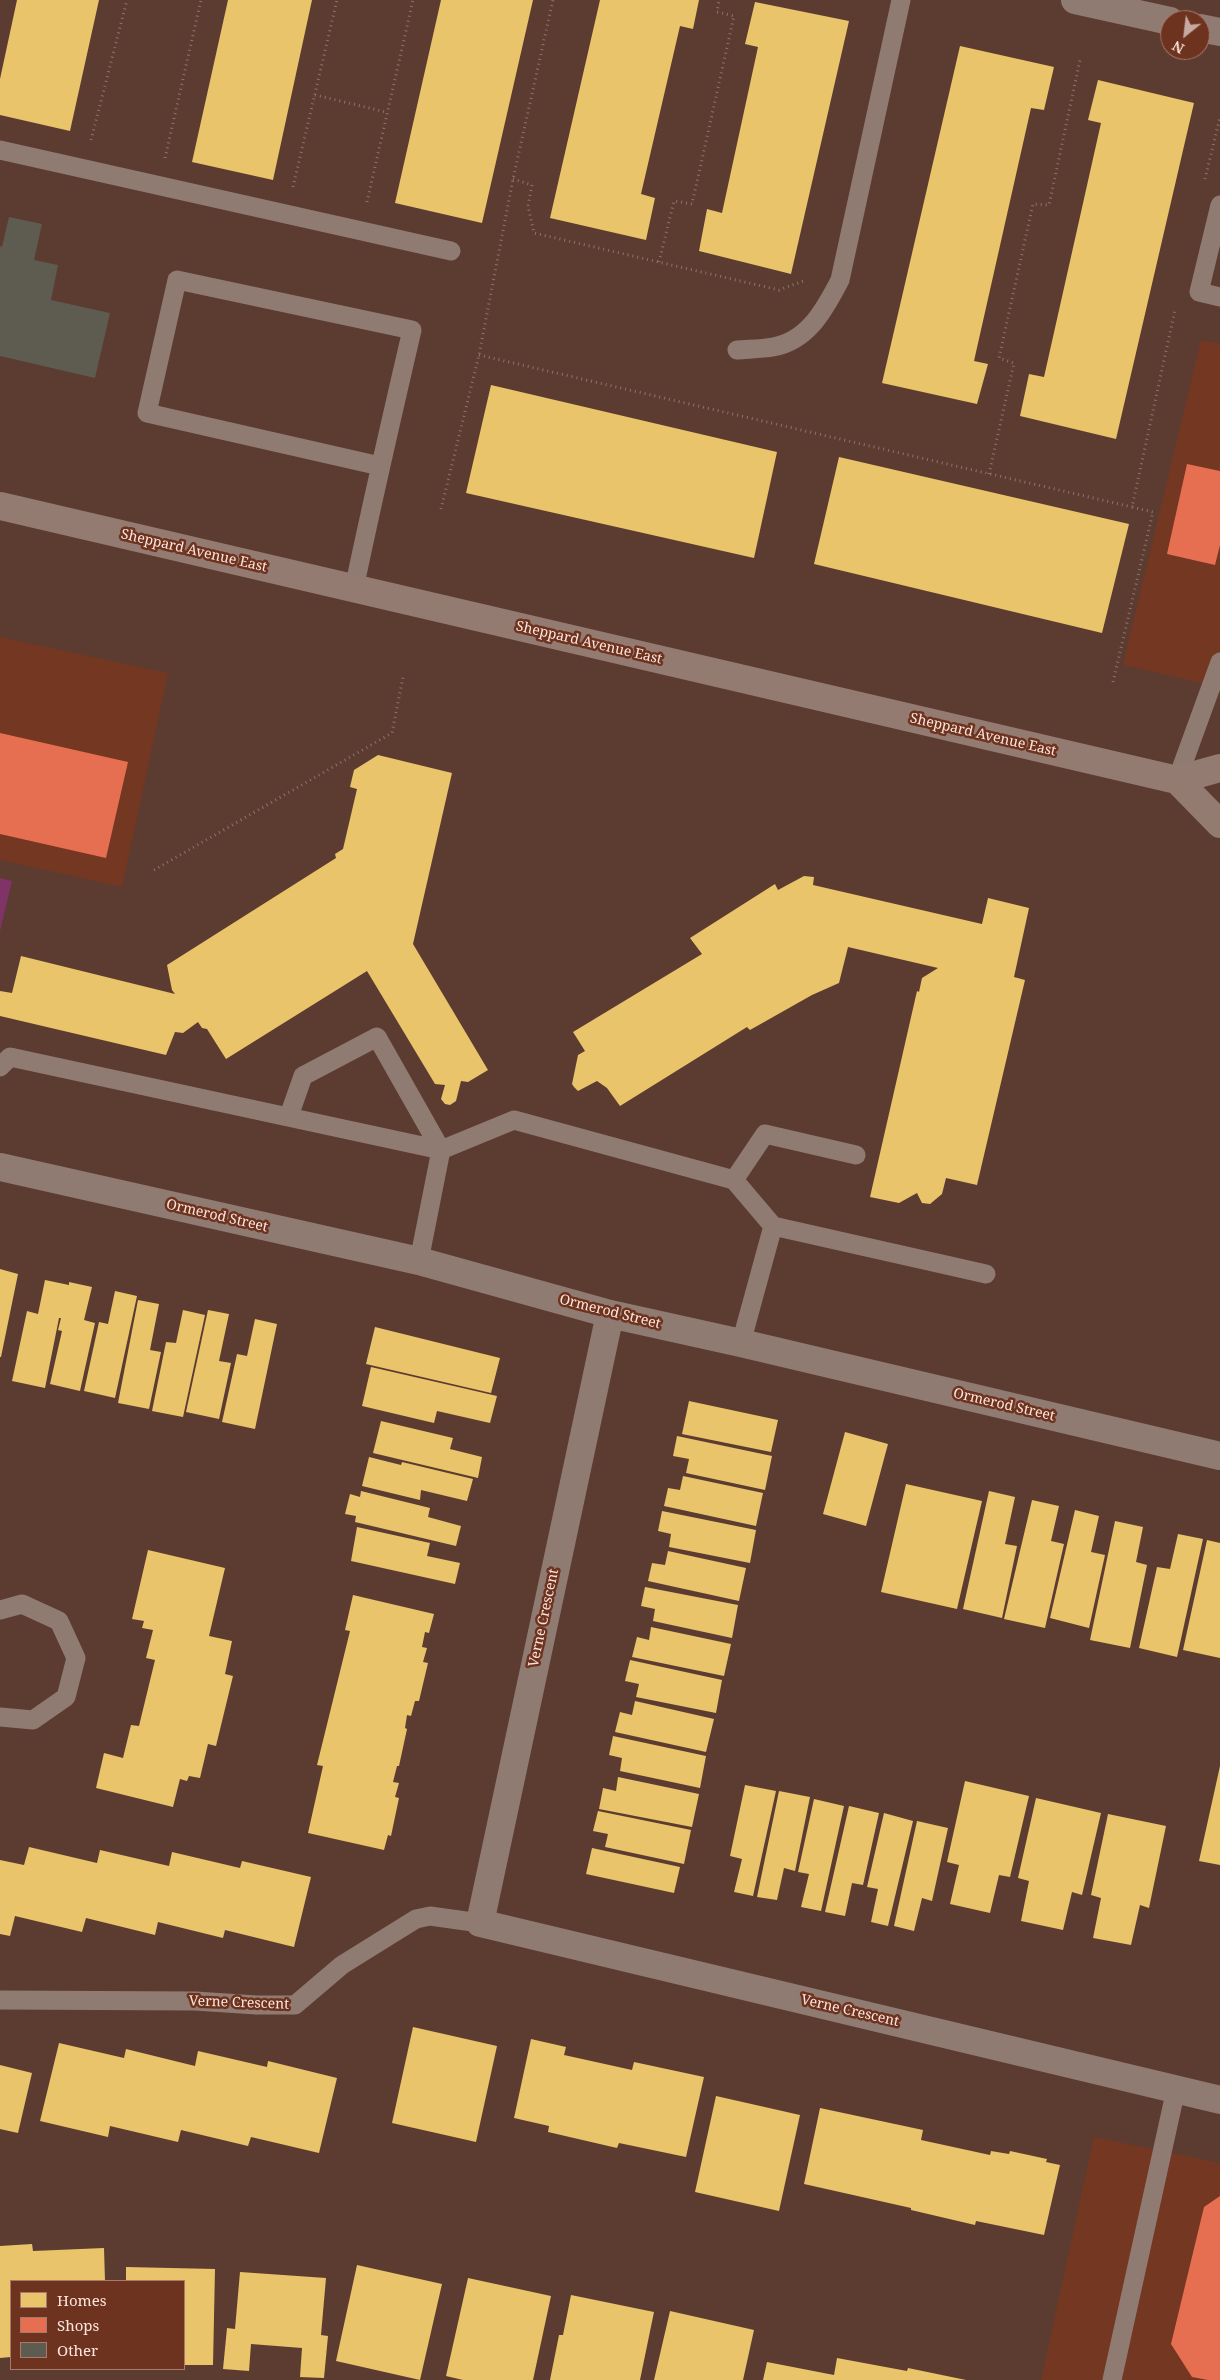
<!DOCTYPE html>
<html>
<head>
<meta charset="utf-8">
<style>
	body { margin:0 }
	#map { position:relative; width:1220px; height:2380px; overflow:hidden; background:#5c3c31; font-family:"Noto Serif",serif }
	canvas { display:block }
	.legend { position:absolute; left:10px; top:2280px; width:175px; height:90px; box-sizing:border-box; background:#6e331f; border:1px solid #a77a6b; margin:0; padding:6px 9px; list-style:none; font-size:15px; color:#fce5de }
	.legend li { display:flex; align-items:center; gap:10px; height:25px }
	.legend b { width:25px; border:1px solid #a77a6b }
	.north { position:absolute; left:1160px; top:10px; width:50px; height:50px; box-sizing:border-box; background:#6e331f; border:1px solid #a77a6b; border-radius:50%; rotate:209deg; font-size:14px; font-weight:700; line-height:20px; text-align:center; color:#fce5de }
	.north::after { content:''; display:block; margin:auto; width:18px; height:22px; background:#c4aaa1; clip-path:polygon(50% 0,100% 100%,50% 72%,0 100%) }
</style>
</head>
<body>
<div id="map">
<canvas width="1220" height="2380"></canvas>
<ul class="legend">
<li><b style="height:14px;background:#e9c46a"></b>Homes</li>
<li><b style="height:14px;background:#e76f51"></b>Shops</li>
<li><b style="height:14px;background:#5e5b50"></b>Other</li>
</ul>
<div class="north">N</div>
</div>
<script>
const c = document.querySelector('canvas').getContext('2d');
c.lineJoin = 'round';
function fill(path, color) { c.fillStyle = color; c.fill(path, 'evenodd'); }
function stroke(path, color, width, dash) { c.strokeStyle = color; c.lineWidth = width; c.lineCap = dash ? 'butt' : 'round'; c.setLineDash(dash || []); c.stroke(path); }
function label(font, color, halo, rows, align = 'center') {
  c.font = font + ' "Noto Serif",serif'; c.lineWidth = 5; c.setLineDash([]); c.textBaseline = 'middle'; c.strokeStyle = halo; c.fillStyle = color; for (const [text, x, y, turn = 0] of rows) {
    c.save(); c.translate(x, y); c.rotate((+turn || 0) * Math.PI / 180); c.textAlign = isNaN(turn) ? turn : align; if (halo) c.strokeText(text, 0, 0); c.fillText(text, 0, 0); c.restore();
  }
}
const built = new Path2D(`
	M1201,340L1220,344V687L1123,665Z
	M0,637L168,673L122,887L0,860Z
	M1094,2137L1220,2163V2380H1041Z`);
const green = new Path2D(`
	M0,878L12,881L0,931Z`);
const homes = new Path2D(`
	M17,0H99L70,131L0,115V79Z
	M228,0H312L273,180L192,162Z
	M441,0H533L482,223L395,203Z
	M600,0H699L693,29L680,26L641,194L655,198L646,240L550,218Z
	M755,2L849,21L791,274L699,251L707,209L722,213L758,47L745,44Z
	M960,46L1054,67L1044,110L1031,108L974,361L988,364L977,404L882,383Z
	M1098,80L1194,103L1116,439L1020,416L1029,374L1044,377L1101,123L1088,120Z
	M491,385L777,452L754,558L466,493Z
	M839,457L1129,524L1102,633L814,564Z
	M378,755L452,773L413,944L488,1070L468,1082L461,1081L456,1101L450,1105L445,1104L441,1099L445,1085L435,1084L367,971L226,1059L207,1029L202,1028L198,1022L183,1033L175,1032L166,1055L0,1016V991L12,993L21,956L175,994L172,990L167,965L336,858L335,854L343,849L357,789L350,787L354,770Z
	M804,876L814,877L813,885L982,924L988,898L1029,908L1014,977L1025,980L977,1185L946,1178L942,1194L930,1204L922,1203L917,1193L899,1203L870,1197L917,991L919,992L922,978L938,968L848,947L839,983L812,995L750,1030L747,1027L620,1106L607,1088L597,1081L578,1091L574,1087L572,1084L578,1055L585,1051L573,1032L702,954L690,938L775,884L778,890Z
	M0,1269L18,1274L1,1357H0Z
	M45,1280L69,1285V1282L92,1287L84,1320L95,1323L80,1391L50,1384L62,1331L58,1330L61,1318H59L45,1388L12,1381L27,1311L38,1314Z
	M115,1291L137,1296L115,1398L84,1391L99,1322L108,1324Z
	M138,1300L159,1304L150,1350L161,1352L149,1409L118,1403Z
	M183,1310L205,1315L183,1417L152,1411L166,1342L176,1343Z
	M208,1310L229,1314L219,1361L231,1363L219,1419L186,1412Z
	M255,1319L277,1324L255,1429L222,1422L237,1354L247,1356Z
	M375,1327L500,1358L491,1393L366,1364Z
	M371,1367L497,1396L490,1423L437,1411L434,1423L362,1406Z
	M689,1401L778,1420L771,1452L682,1434Z
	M381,1421L453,1438L450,1449L482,1457L478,1478L373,1453Z
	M845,1432L888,1444L866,1526L823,1514Z
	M677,1436L772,1456L765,1490L686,1473L689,1459L673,1456Z
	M369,1457L401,1465L402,1462L473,1479L467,1501L421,1490L420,1500L362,1486Z
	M683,1476L763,1493L756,1526L664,1506L668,1488L680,1490Z
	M906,1484L982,1501L957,1609L881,1592Z
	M361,1491L430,1508L428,1517L461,1526L456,1546L355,1522L356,1516L345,1514L350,1494L360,1497Z
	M989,1491L1015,1497L1005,1544L1017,1546L1002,1618L963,1609Z
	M1032,1500L1059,1506L1051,1541L1064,1544L1045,1628L1004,1619Z
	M1075,1510L1099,1516L1091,1552L1105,1555L1089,1628L1050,1618Z
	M662,1511L756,1530L750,1563L669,1547L671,1534L658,1531Z
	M1115,1521L1143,1527L1136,1562L1147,1565L1130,1648L1090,1640Z
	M357,1527L430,1543L427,1556L460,1563L455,1584L351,1561Z
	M1178,1534L1203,1539L1177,1657L1139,1648L1157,1567L1170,1569Z
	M1207,1540L1220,1543V1658L1183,1650Z
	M148,1550L225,1568L209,1636L232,1641L225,1674L233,1676L216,1746L208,1744L200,1778L189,1776L187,1781L180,1779L173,1807L96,1788L104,1753L123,1758L131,1725L139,1726L155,1660L146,1658L153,1630L142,1628L144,1621L132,1619Z
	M668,1551L746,1568L739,1601L648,1581L652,1563L665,1565Z
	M645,1587L738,1605L732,1638L653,1621L655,1609L641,1606Z
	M353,1595L434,1614L429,1633L425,1632L422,1647L427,1648L423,1662L428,1663L419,1701H415L411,1716L407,1715L405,1728L407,1729L399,1766H397L393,1782L399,1783L395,1797L399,1798L391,1836L388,1835L384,1850L308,1833L323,1766L317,1765L350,1631L345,1630Z
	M651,1627L731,1644L724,1676L632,1657L637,1637L649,1640Z
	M630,1660L722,1680L716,1713L636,1697L639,1684L625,1681Z
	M635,1701L714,1719L706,1752L615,1732L620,1712L632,1715Z
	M613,1736L706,1756L700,1788L620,1771L622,1758L609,1755Z
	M1220,1766V1865L1199,1861Z
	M618,1777L699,1794L692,1827L599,1809L603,1788L616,1791Z
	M965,1781L1029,1796L1010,1877L999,1875L990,1913L950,1904L959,1865L947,1862Z
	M745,1785L776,1791L753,1896L734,1892L742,1859L730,1856Z
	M779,1791L810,1797L795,1871L784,1868L777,1900L757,1897Z
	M1036,1798L1101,1813L1082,1895L1072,1892L1063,1930L1021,1921L1029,1881L1018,1878Z
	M814,1799L844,1806L821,1911L801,1907L809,1874L798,1872Z
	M849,1806L879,1813L863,1885L852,1883L845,1916L825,1912Z
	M598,1811L691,1830L684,1864L605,1847L608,1834L593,1831Z
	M884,1813L913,1821L888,1926L871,1922L878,1889L867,1887Z
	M1108,1814L1166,1826L1149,1908L1140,1905L1131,1945L1093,1938L1101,1898L1091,1895Z
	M917,1821L948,1828L932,1901L922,1898L914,1931L894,1926Z
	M29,1847L97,1863L100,1850L169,1866L172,1852L240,1868L242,1861L311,1877L294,1947L225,1930L223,1938L158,1922L155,1935L86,1918L82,1932L15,1916L10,1936L0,1934V1860L24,1865Z
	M592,1848L680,1867L674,1893L586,1874Z
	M413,2027L497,2046L476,2142L392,2123Z
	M531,2039L566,2047L564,2055L632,2070L634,2062L704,2077L686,2157L619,2143L617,2148L548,2132L549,2126L514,2118Z
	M59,2043L124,2058L126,2049L195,2066L198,2051L267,2067L268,2061L337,2078L319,2153L251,2137L248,2146L181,2130L178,2142L110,2126L108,2137L40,2121Z
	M0,2065L32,2073L18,2133L0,2129Z
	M716,2096L800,2115L779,2211L695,2192Z
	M820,2108L923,2130L921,2140L990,2155L991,2151L1009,2154L1010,2151L1047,2159L1046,2162L1060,2165L1044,2235L976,2221L975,2225L911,2210V2208L804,2184Z
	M32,2244L33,2251L104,2248L105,2281H11V2357L0,2358V2246Z
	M357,2265L442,2284L420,2380L336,2361Z
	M126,2267L215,2269L213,2365H184V2281H126Z
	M240,2272L326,2278L321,2335L328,2336L324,2378L300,2377L302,2348L251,2344L249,2371L223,2369L227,2328L235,2329Z
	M468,2278L551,2296L533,2380H463L446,2376Z
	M571,2295L654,2312L640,2380H550L559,2335H563Z
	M670,2311L754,2330L743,2380H654Z
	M837,2358L907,2371L908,2368L966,2380H763L767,2362L834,2375Z`);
const shops = new Path2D(`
	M1187,464L1220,471V545L1215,565L1167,554Z
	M0,733L128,762L106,858L0,834Z
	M1220,2196V2380H1208L1192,2377L1171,2344L1204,2207Z`);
const building = new Path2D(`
	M9,217L42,224L34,260L58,265L51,300L110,313L95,378L0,356V246L2,247Z`);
const path = new Path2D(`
	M315,95L386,112
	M91,140L127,0
	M165,158L201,0
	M513,179L532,185L528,206L534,233L779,290L806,280
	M1205,179L1220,117
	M293,187L337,0
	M367,202L413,0
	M659,262L674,201L692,204L734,16L717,12L719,0
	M479,355L1132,507
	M989,474L1014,363L999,358L1033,204L1049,205L1080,60
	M441,509L479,355L513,179L553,0
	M1113,682L1153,512L1132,507L1175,310
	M154,870L392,733L403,677`);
const service = new Path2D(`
	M0,150L451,251
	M1220,205L1199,292L1220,297
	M737,350C749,349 762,349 773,347C808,341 825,309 840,280L901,0
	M354,589C372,502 392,416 412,330L177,280L147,413L380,466
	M1177,780L1220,662
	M0,1067L10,1057L441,1150
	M289,1116L303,1076L377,1037L441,1150
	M734,1180L765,1134L856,1155
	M419,1261L441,1150L514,1120L734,1180L773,1226
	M741,1343L773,1226L986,1274
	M0,1610L22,1604L59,1621L76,1658L66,1697L33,1720L0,1717
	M0,2000L195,2001L257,2005H295L342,1965L416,1919L430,1916L480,1923
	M1112,2380L1176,2089`);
const minor = new Path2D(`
	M1075,0L1170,21
	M1200,28L1220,32
	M0,1167L419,1261L610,1314L741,1343L1220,1456
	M610,1314L480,1923L1220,2100`);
const secondary = new Path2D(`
	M0,506L1177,780L1220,768
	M1177,780L1220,824`);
const streetNames = [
	["Sheppard Avenue East",194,551,13],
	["Sheppard Avenue East",589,643,13],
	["Sheppard Avenue East",983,735,13],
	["Ormerod Street",217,1216,13],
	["Ormerod Street",610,1312,14],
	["Ormerod Street",1004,1405,13],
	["Verne Crescent",544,1618,-78],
	["Verne Crescent",239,2003,2],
	["Verne Crescent",850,2011,13]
];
fill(built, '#743721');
fill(green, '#7f3367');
fill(homes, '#e9c46a');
fill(shops, '#e76f51');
fill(building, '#5e5b50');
stroke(path, '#89756d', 3, [1, 4]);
stroke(service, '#907b73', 19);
stroke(minor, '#907b73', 28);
stroke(secondary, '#947b72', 28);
label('14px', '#fce5de', '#6e331f', streetNames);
</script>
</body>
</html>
